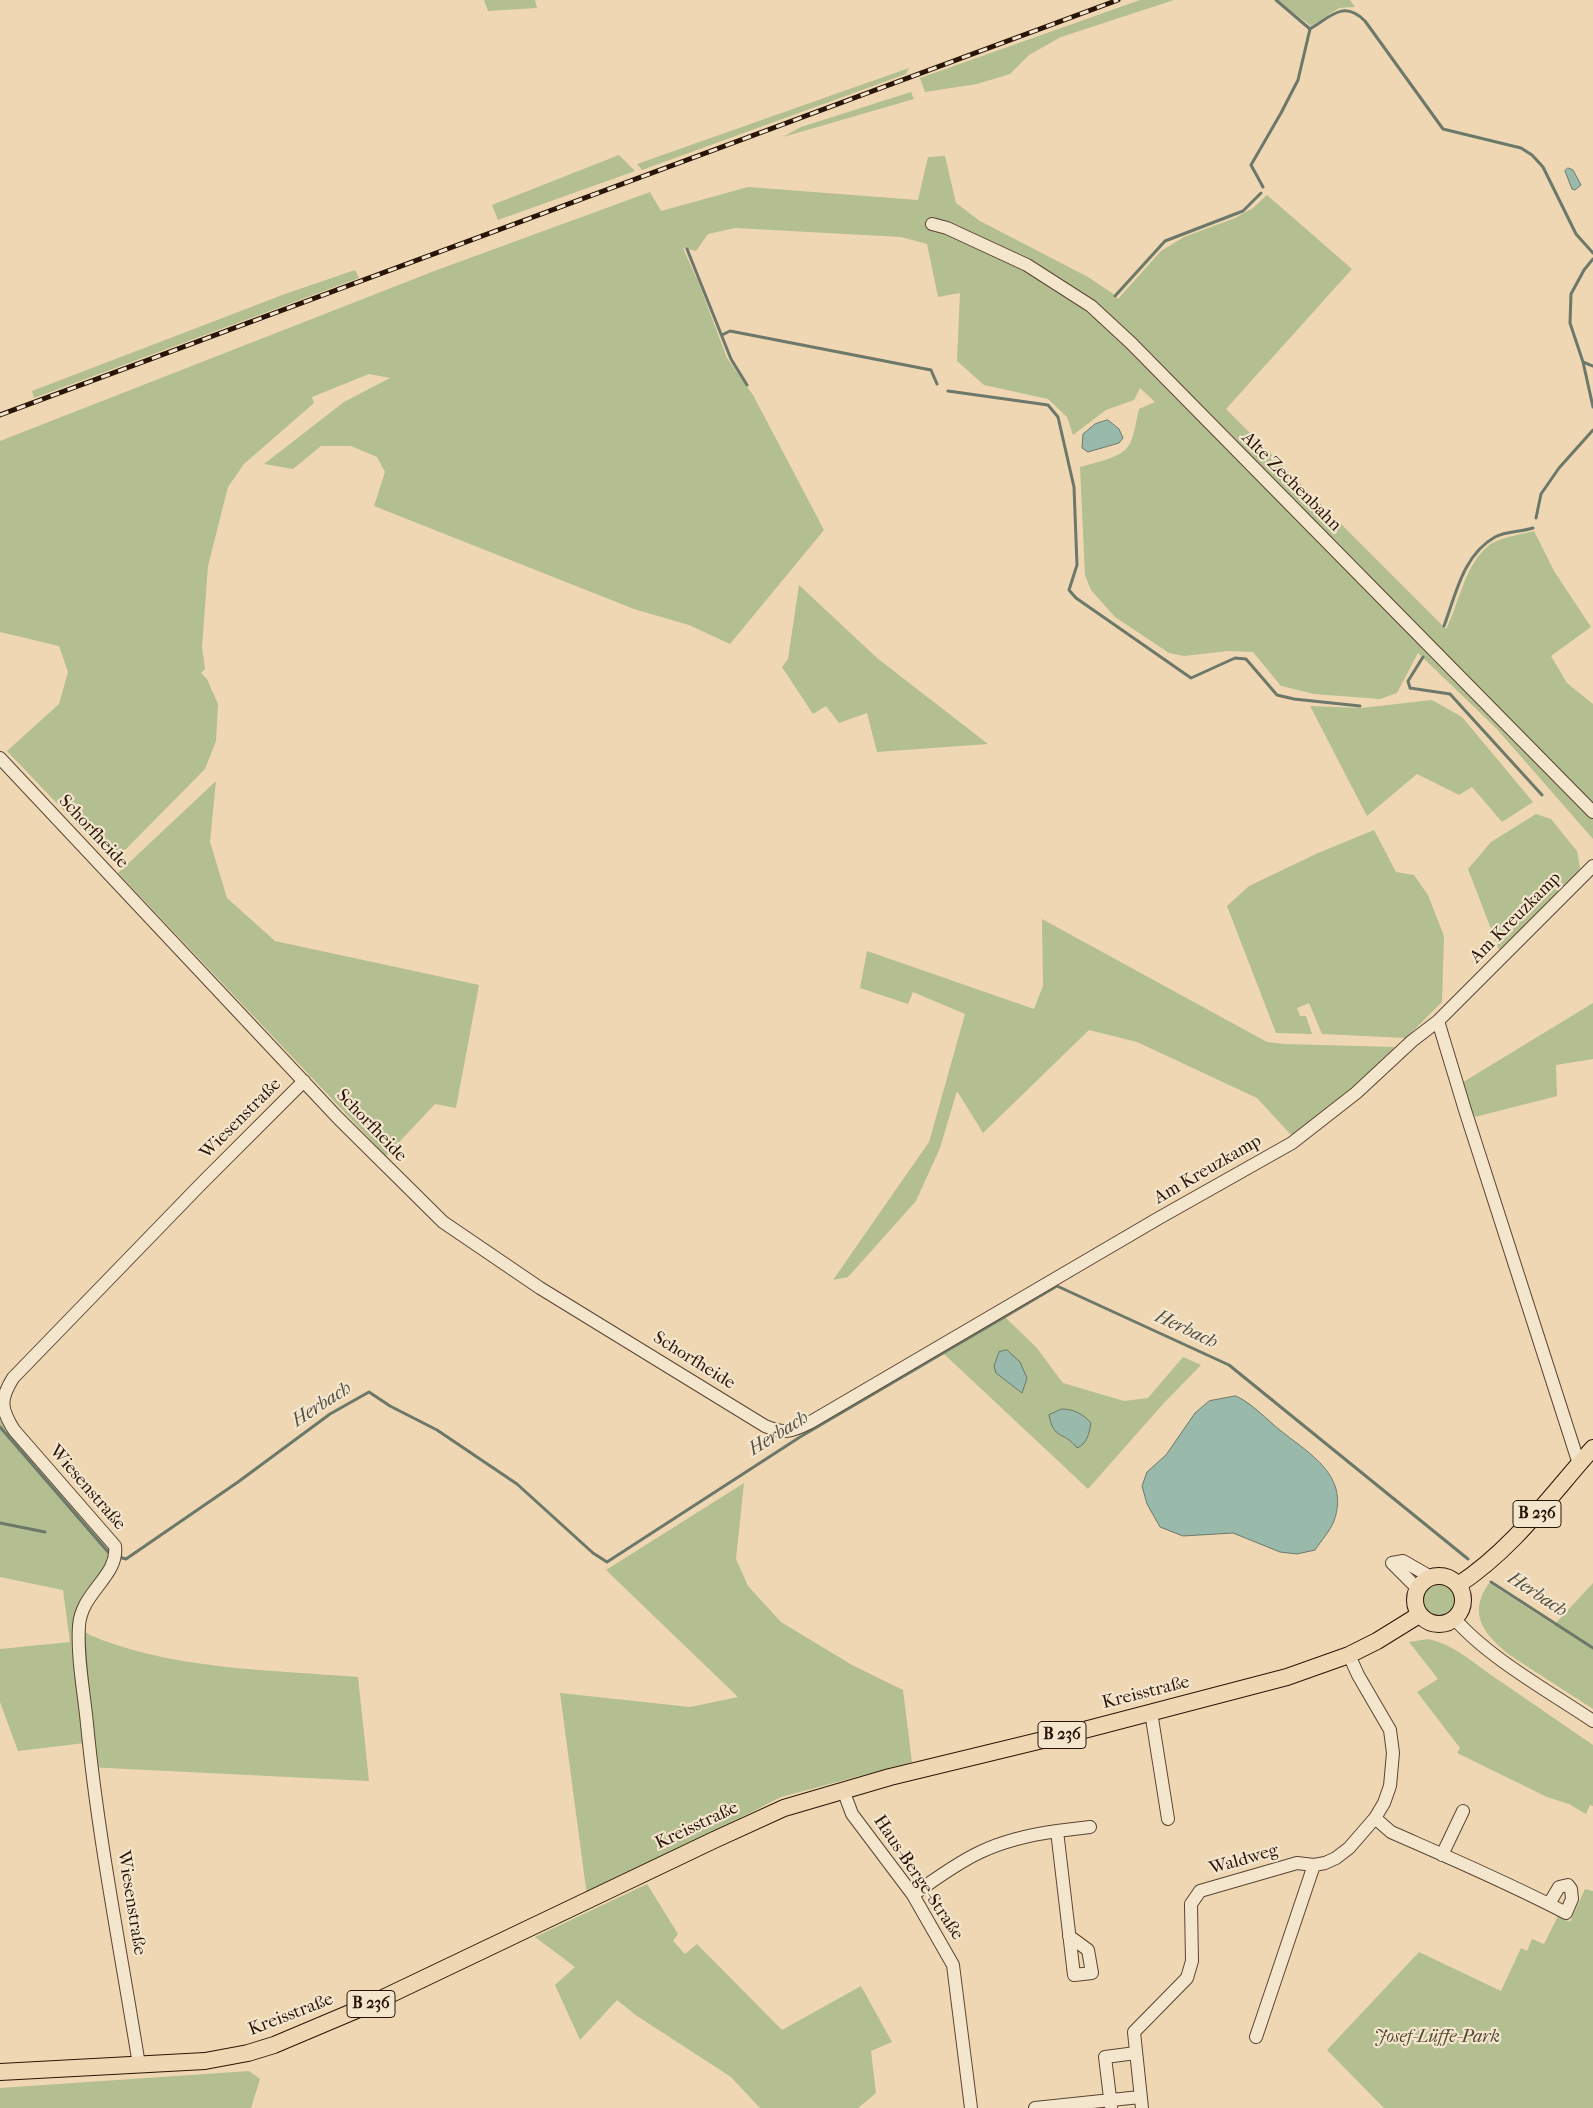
<!DOCTYPE html>
<html>
<head>
<meta charset="utf-8">
<style>
	body { margin:0 }
	canvas { display:block; background:#eed7b2 }
</style>
</head>
<body>
<canvas width="1593" height="2108"></canvas>
<script>
const c = document.querySelector('canvas').getContext('2d');
c.lineJoin = 'round';
function fill(path, color) { c.fillStyle = color; c.fill(path, 'evenodd'); }
function stroke(path, color, width, dash) { c.strokeStyle = color; c.lineWidth = width; c.lineCap = dash ? 'butt' : 'round'; c.setLineDash(dash || []); c.stroke(path); }
function label(font, color, halo, rows, align = 'center') {
  c.font = font + ' "IM FELL French Canon",serif'; c.lineWidth = 4.5; c.setLineDash([]); c.textBaseline = 'middle'; c.strokeStyle = halo; c.fillStyle = color; for (const [text, x, y, turn = 0] of rows) {
    c.save(); c.translate(x, y); c.rotate((+turn || 0) * Math.PI / 180); c.textAlign = isNaN(turn) ? turn : align; if (halo) c.strokeText(text, 0, 0); c.fillText(text, 0, 0); c.restore();
  }
}
const green = new Path2D(`
	M484,0H535L537,8L488,11Z
	M1140,0H1174L1061,37L1029,55L1010,74L977,84L925,92L920,78Z
	M1277,0H1350L1355,7L1339,8L1311,26Z
	M909,68L906,74L642,170L637,164Z
	M911,92L914,99L783,137L801,127Z
	M619,155L635,171L498,220L492,205Z
	M945,156L956,203L980,221L1088,277L1112,293L1118,299L1161,251L1184,237L1235,218L1253,208L1267,195L1352,269L1226,409L1446,629C1460,602 1464,567 1487,547C1498,537 1520,535 1534,531L1554,571L1591,627L1551,656L1567,683L1593,704V839L1496,728L1418,653L1397,693L1380,699L1314,694L1281,686L1253,652L1228,651L1184,656L1169,653L1115,617L1091,590L1085,575L1080,467C1094,463 1114,459 1125,450C1134,443 1136,420 1139,409L1155,402L1140,388L1134,400L1106,410L1073,435L1067,417L1048,399L984,385L957,361L960,293L938,297L927,244L901,237L735,228L708,234L696,251L683,248L699,284L727,358L753,395L824,530L730,644L689,625L634,609L374,506L385,472L377,457L351,446H321L293,469L264,464L344,402L390,378L369,374L312,397L314,403L244,464L228,487L208,566L202,647L205,669L201,673L207,679L218,704L216,741L205,769L126,849L109,858L7,751L59,704L68,672L59,646L0,632V441L437,270L650,192L661,211L748,187L918,200L928,157Z
	M355,270L359,278L34,398L32,391L285,294Z
	M799,585L877,658L988,744L877,752L867,713L839,723L826,706L813,714L782,667L788,659Z
	M1432,700L1462,717L1533,802L1502,822L1472,787L1459,795L1417,774L1367,816L1310,706L1361,708Z
	M216,781L210,842L227,898L275,941L479,985L456,1108L435,1104L386,1156L118,873Z
	M1536,814L1551,819L1577,851L1580,867L1578,875L1499,950L1468,869L1491,842Z
	M1374,830L1396,872L1414,875L1428,895L1444,936L1442,1002L1406,1038L1322,1034L1309,1003L1297,1008L1300,1016H1306L1312,1034L1276,1033L1227,906L1249,886L1318,853Z
	M1042,919L1267,1042L1285,1044L1395,1047L1353,1087L1292,1136L1257,1098L1137,1042L1089,1030L983,1133L957,1091L940,1148L916,1201L848,1277L833,1280L929,1142L965,1014L913,992L908,1004L860,988L867,951L1034,1009L1043,986Z
	M1593,1003V1059L1556,1065L1557,1096L1475,1117L1460,1084Z
	M1005,1317L1036,1347L1063,1383L1124,1401L1148,1398L1183,1357L1201,1365L1163,1404L1088,1489L944,1354Z
	M0,1419L3,1424L108,1542C123,1574 74,1584 81,1618C81,1621 81,1626 83,1629C86,1635 96,1637 102,1640C183,1670 273,1670 358,1677L369,1781L87,1767L85,1743L18,1751L0,1702V1649L70,1642L63,1590L0,1577Z
	M744,1483L736,1559L748,1586L781,1622L852,1665L903,1690L912,1762L781,1797L587,1896L560,1693L690,1707L738,1697L606,1570Z
	M1421 1600a19 19 0 1 1 38 0a19 19 0 1 1-38 0Z
	M1489,1583L1554,1625L1593,1583V1709L1511,1656C1484,1635 1467,1614 1489,1583Z
	M1428,1639C1455,1645 1472,1662 1494,1677C1527,1700 1560,1722 1593,1745V1806L1590,1805L1586,1814L1569,1804L1547,1797L1457,1753L1460,1748L1417,1692L1438,1679L1409,1642Z
	M647,1884L678,1934L673,1941L685,1954L697,1944L782,2030L861,1986L892,2042L871,2051L876,2093L858,2108H760L731,2077L637,2016L617,2000L580,2040L555,1985L575,1967L535,1937Z
	M1585,1889L1593,1891V2108H1384L1327,2050L1419,1952L1501,1991L1521,1948L1527,1951L1532,1939L1544,1944L1558,1916L1570,1922Z
	M249,2071L260,2079L251,2108H0V2088Z`);
const water = new Path2D(`
	M1568,168L1573,170L1581,185L1575,190L1572,189L1565,171Z
	M1108,420L1119,429L1123,438L1119,443L1088,452L1082,448L1083,434L1095,424Z
	M1007,1350L1020,1362L1027,1378L1022,1393L996,1373L994,1366L999,1352Z
	M1236,1396C1253,1404 1266,1419 1281,1431C1310,1454 1350,1476 1334,1521C1330,1531 1321,1541 1315,1550L1297,1554L1280,1552L1233,1533L1183,1536L1160,1527L1147,1504L1142,1486L1147,1472L1166,1455L1195,1413L1209,1401Z
	M1062,1409C1074,1409 1083,1414 1091,1423C1089,1434 1087,1444 1077,1448C1063,1430 1054,1441 1049,1415Z`);
const stream = new Path2D(`
	M1310,29C1331,16 1344,0 1365,21L1443,129L1521,148L1532,155L1543,167L1576,234L1593,253
	M1263,187L1251,165L1281,113L1298,80L1310,29L1276,0
	M687,249L731,359L747,385
	M1593,259L1584,270L1571,294L1570,323L1583,362L1593,407
	M1115,296L1165,241L1243,211L1261,193
	M722,335L730,331L931,370L937,384
	M1583,362L1593,366
	M948,391L1048,405L1058,417L1074,487L1077,565L1069,590L1076,598L1191,678L1235,658L1246,659L1277,695L1294,699L1360,706
	M1536,518L1541,494L1559,468L1593,430
	M1444,626C1456,594 1463,555 1495,537C1506,531 1521,532 1533,528
	M1423,657L1408,681L1410,688L1450,694L1542,795
	M0,1427L109,1553
	M0,1523L45,1532
	M119,1557L126,1559L238,1482L330,1414L369,1392L390,1406L437,1430L517,1484L593,1553L607,1562L800,1437L1057,1286L1229,1365L1468,1559
	M1491,1582L1593,1648`);
const minor = new Path2D(`
	M932,224L947,228L1027,265L1091,306L1131,343L1593,812
	M0,758L338,1118L443,1222L540,1288L765,1426C784,1434 791,1432 809,1423L1159,1218L1292,1143L1356,1093L1412,1041L1438,1021L1593,866
	M1438,1021L1465,1110L1579,1464
	M1392,1563L1403,1561L1431,1577
	M1392,1563L1417,1588
	M1454,1618C1487,1657 1550,1692 1593,1721
	M1151,1712L1168,1819
	M843,1790L852,1814L913,1895L953,1965L971,2108
	M1375,1818L1391,1832C1450,1858 1509,1883 1566,1913L1572,1899L1571,1889L1568,1885L1559,1887L1549,1904
	M1057,1831L1090,1827
	M1442,1855L1463,1811
	M913,1895C965,1857 992,1840 1057,1831L1074,1975L1092,1973L1088,1950L1069,1936
	M1256,2037L1314,1865
	M139,2065C121,1952 98,1838 87,1724C84,1692 77,1658 79,1626C81,1592 119,1576 115,1546L14,1430C0,1408 0,1399 13,1378L201,1184L304,1081
	M1111,2106L1105,2057L1136,2053
	M1035,2108L1140,2097
	M1142,2108L1134,2032L1187,1978L1192,1961L1191,1904L1200,1891L1297,1863L1314,1865L1325,1863L1336,1858L1349,1848L1375,1818L1384,1803L1390,1786L1393,1753L1390,1730L1358,1675L1349,1655`);
const major = new Path2D(`
	M1415 1600a24 24 0 1 1 48 0a24 24 0 1 1-48 0Z
	M1458,1585C1513,1549 1550,1496 1593,1448
	M0,2072L205,2061L248,2053L274,2045L364,2007L714,1840L784,1808L890,1777L1088,1729L1287,1677L1349,1655L1377,1641L1419,1615`);
const rail = new Path2D(`
	M0,415L1118,0`);
const shields = [
	[1537,1514,48],
	[1062,1735,48],
	[371,2004,48]
];
const shieldNames = [
	["B 236",1537,1514],
	["B 236",1062,1735],
	["B 236",371,2004]
];
const streetNames = [
	["Alte Zechenbahn",1291,482,45],
	["Schorfheide",93,832,47],
	["Am Kreuzkamp",1516,918,-45],
	["Wiesenstraße",241,1119,-45],
	["Schorfheide",371,1126,46],
	["Am Kreuzkamp",1208,1170,-30],
	["Schorfheide",694,1361,32],
	["Wiesenstraße",87,1488,49],
	["Kreisstraße",1146,1693,-14],
	["Kreisstraße",697,1826,-25],
	["Waldweg",1244,1860,-16],
	["Haus-Berge-Straße",918,1878,56],
	["Wiesenstraße",131,1903,81],
	["Kreisstraße",291,2015,-21]
];
const parkNames = [
	["Josef-Lüffe-Park",1437,2038]
];
const waterNames = [
	["Herbach",1186,1330,25],
	["Herbach",322,1405,-33],
	["Herbach",779,1434,-32],
	["Herbach",1537,1595,33]
];
fill(green, '#b3bf90');
fill(water, '#99baaa');
stroke(water, '#6c7869', 1);
stroke(stream, '#6c7869', 3);
stroke(minor, '#5a4532', 14);
stroke(major, '#291408', 18);
stroke(minor, '#f4e5cd', 12);
stroke(major, '#eed7b2', 16);
stroke(rail, '#291408', 5);
stroke(rail, '#f4e5cd', 3, [9]);
for (const [x, y, w] of shields) { const box = new Path2D(); box.roundRect(x - w / 2, y - 13.5, w, 27, 4); c.fillStyle = '#f4e5cd'; c.fill(box); stroke(box, '#291408', 1); }
label('bold 16px', '#291408', null, shieldNames);
label('18px', '#291408', '#f4e5cd', streetNames);
label('italic 18px', '#524731', '#f4e5cd', parkNames);
label('italic 19px', '#504e41', '#f4e5cd', waterNames);
</script>
</body>
</html>
